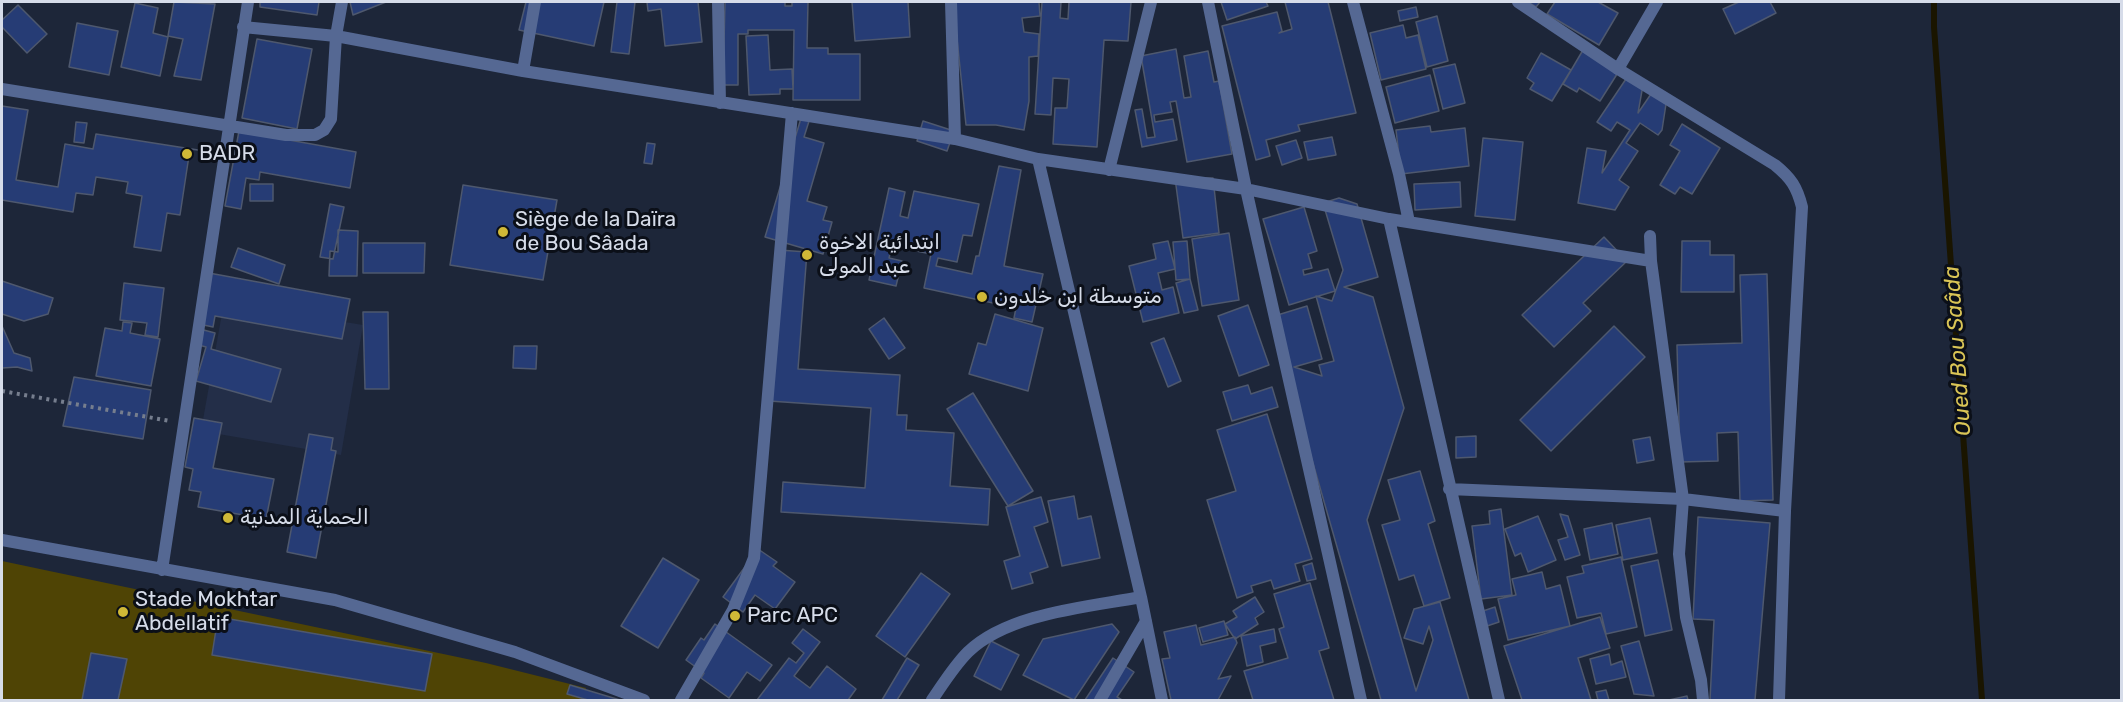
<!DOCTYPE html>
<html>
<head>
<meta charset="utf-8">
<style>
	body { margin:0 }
	#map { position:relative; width:2123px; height:702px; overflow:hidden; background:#1d2639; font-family:Rubik,sans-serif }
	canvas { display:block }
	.frame { position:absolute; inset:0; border:3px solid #d6dce9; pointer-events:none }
</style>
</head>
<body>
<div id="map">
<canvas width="2123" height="702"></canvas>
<div class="frame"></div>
</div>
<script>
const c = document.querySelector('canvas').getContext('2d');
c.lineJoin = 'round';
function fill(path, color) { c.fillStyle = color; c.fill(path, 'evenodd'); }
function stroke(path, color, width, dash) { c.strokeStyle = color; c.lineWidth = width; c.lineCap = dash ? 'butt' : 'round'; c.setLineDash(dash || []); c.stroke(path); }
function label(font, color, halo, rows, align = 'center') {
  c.font = font + ' Rubik,Cairo,sans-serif'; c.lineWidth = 6; c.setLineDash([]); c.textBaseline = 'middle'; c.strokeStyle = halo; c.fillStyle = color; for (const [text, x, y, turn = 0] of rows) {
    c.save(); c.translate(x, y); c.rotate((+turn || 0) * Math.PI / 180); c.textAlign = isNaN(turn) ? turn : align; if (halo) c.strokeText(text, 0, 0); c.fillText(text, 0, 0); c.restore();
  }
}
const built = new Path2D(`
	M224,302L363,325L341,455L201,431Z`);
const green = new Path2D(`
	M2,561L486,663L586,688L583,700H2Z`);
const stream = new Path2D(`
	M1934,2V27L1982,700`);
const building = new Path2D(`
	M174,2L215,4L201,80L174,76L183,39L168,36Z
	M260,2H319L317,15L260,7Z
	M350,2H386L353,15Z
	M526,2H604L594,46L519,30Z
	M617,2H635L629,54L611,52Z
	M647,2H698L702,42L665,46L661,9L648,11Z
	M725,2H785V6H792V2H808L807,48H828V54H860V100H793L794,30H748V34H738V85H723Z
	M852,2H908L910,37L855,41Z
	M955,2H1039L1040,16L1022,18L1024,32L1039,34L1038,56L1029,57V101L1024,130L996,125H966L954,10Z
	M1042,2H1061L1060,18L1068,19L1069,2H1131L1128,41L1104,40L1097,147L1053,144L1055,108H1067L1069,79L1053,78L1051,115L1035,114Z
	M1221,2H1266L1268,6L1227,20Z
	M1285,2H1328L1356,113L1298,125L1300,131L1266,140L1270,156L1256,160L1222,26L1277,12L1282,31L1279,33L1292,29Z
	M1528,2H1540L1536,7Z
	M1555,2H1598L1618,13L1599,45L1547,14Z
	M1739,2H1770L1776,13L1735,34L1723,9Z
	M135,3L158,8L153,33L168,37L160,76L121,67Z
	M18,5L47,34L27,53L2,27V20Z
	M1416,7L1418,17L1400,21L1398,11Z
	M1437,16L1448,61L1427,67L1416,22Z
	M77,23L118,31L109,75L69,67Z
	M1403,25L1406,38L1418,35L1426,69L1381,80L1370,33Z
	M768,35L770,70L792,69L793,89H780V94L749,95L746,36Z
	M257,39L312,49L297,129L242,118Z
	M1176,49L1184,98L1191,97L1184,56L1208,51L1214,82L1219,81L1232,154L1187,162L1176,101L1170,102L1172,112L1154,115L1155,122L1173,119L1177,140L1142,147L1135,110L1142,109L1147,138L1155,137L1141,56Z
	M1583,50L1619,71L1600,101L1579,88L1577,92L1563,84Z
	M1541,53L1571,70L1552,101L1530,89L1534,83L1527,78Z
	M1455,64L1465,103L1443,109L1433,69Z
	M1430,75L1439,111L1395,123L1386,87Z
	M1628,76L1643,85L1638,113L1651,94L1666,104L1662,130L1658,135L1640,123L1626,143L1638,151L1619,180L1629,187L1615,210L1578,203L1587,148L1606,151L1602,173L1630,130L1617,122L1611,131L1597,122Z
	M2,106L28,110L16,180L58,187L65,144L93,149L96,134L198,150L190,149L180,215L167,213L161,251L134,247L142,196L126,193L128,182L96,177L93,195L76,193L73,212L2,200Z
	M802,115L810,118L804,137L824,143L807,201L827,207L823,220L832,222L823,254L765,237Z
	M923,121L954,131L947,151L917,141Z
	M76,122L87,123L84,143L74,142Z
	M1682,124L1720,148L1692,194L1680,187L1675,194L1660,185L1680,151L1670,145Z
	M1430,126L1431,132L1465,128L1469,166L1401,174L1396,130Z
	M239,131L356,152L350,188L260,172L259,180L246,178L241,209L225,206Z
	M1332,137L1336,155L1308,160L1304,142Z
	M1483,138L1523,142L1515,220L1475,216Z
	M1296,140L1302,158L1282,165L1276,146Z
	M647,143L655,144L652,164L644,163Z
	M999,166L1021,170L1004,266L1043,274L1032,322L1014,318L1016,308L924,288L931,254L892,246L889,258L902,261L896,286L869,280L889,188L905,192L900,216L908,218L914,191L979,204L972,236L963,235L957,262L938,258L936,266L972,274L976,256H979Z
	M1175,178H1213L1219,233L1183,238Z
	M1460,182L1461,207L1415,210L1414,184Z
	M250,184H273V201H250Z
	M463,185L557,200L543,280L450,265Z
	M1339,198L1357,204L1378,277L1344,287L1373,297L1404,408L1367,520L1416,691L1433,640L1429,626L1423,644L1404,638L1414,609L1440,602L1469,700H1381L1271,317L1307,306L1322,359L1294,367L1322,376L1319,365L1334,361L1316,296L1332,301L1343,270L1323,203Z
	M330,204L344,207L333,259L320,257Z
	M1304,207L1317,251L1308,254L1312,268L1303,270L1304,275L1328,269L1335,291L1289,305L1263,219Z
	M338,230L358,231L357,276H329L330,251L338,252Z
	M1229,233L1239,300L1202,306L1192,239Z
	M1604,237L1627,261L1583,303L1591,311L1554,347L1522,315Z
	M1168,241L1175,269L1158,273L1162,290L1173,287L1179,313L1143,322L1129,266L1156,259L1153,244Z
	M1187,241L1190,279L1176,280L1173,242Z
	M1682,241H1710V255H1734V292H1681Z
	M363,243H425L424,273H363Z
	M238,248L285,265L279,284L231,267Z
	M779,250L807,252L798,369L900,375L897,415H907L906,430L954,433L950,486L990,489L988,525L781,512L783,482L865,488L871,408L769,401Z
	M209,273L350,299L342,339L215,316L213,327L199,324Z
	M1767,274L1773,500L1740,501L1738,432L1717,433L1718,461L1680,462L1677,345L1742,343L1740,275Z
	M1190,279L1198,310L1184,313L1176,283Z
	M2,281L53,298L48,314L24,321L2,314Z
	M124,283L164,288L158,337L145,335L147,323L120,320Z
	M1248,305L1269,365L1239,376L1218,316Z
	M363,312H388L389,389H365Z
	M995,314L1043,328L1028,391L969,374L978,343L986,345Z
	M884,318L905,348L889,359L869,329Z
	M123,322L132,323L130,333L160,339L151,386L96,376L105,328L122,331Z
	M2,326L14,353L30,358L32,371L17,367L2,368Z
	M1614,326L1645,357L1551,451L1520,420Z
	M200,329L215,333L211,349L281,369L271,402L196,381L206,347L195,344Z
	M1164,338L1181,381L1168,387L1151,343Z
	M514,346H537L536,369L513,368Z
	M74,377L151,390L143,439L63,426Z
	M1248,385L1251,394L1272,387L1278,407L1232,421L1223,392Z
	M973,393L1033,491L1008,506L947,409Z
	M1267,414L1312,559L1295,564L1300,581L1274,589L1271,580L1251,586L1253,592L1237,598L1207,500L1236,491L1217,430Z
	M194,418L222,423L213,468L274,479L266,519L198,507L201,492L189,490L193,469L185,467Z
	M309,434L333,438L331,450L336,451L316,558L287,552Z
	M1476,436V457L1456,458V437Z
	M1650,437L1654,460L1637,463L1633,440Z
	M1420,471L1435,521L1428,524L1450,598L1424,606L1414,575L1399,580L1382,525L1400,520L1388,480Z
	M1074,496L1078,519L1091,516L1100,558L1062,566L1048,501Z
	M1041,497L1048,522L1034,527L1048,567L1030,573L1033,583L1012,589L1004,561L1020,556L1006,507Z
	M1501,509L1512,595L1481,599L1472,526L1490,524L1489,511Z
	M1560,514L1568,516L1580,555L1565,560L1558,540L1568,537Z
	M1538,516L1556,560L1528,572L1521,553L1515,556L1505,529Z
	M1698,517L1770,523L1755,700H1710L1714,620L1693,619Z
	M1650,518L1657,553L1623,560L1616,525Z
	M1612,523L1618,554L1590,560L1584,529Z
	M758,549L777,562L773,566L795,582L775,609L755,595L743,612L723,597Z
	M1621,557L1637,627L1606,634L1601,613L1577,618L1567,577L1584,573L1582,566Z
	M663,558L699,580L658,648L621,626Z
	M1658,560L1672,630L1645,636L1631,566Z
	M1312,563L1316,579L1307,581L1303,566Z
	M1542,572L1546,589L1560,585L1570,626L1508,640L1498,599L1516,595L1512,579Z
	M921,573L950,594L905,657L876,636Z
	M1310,583L1329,648L1319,651L1334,700H1253L1244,671L1288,658L1279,629L1284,627L1274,594Z
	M1255,597L1264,612L1255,618L1258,624L1235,639L1225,624L1237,617L1233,611Z
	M1495,607L1499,622L1487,626L1483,611Z
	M218,617L432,654L425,691L212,655Z
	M1600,617L1610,648L1578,658L1591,700H1522L1504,646Z
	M1224,621L1228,635L1203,642L1199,628Z
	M715,624L772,665L760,681L747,672L729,698L701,678L704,673L686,660L701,638L704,640Z
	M1112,624L1119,632L1074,700L1023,675L1043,639Z
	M1196,625L1201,645L1235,637L1237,643L1218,679L1231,676L1218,700H1171L1162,659L1170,658L1164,632Z
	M803,629L820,642L794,676L810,688L827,666L856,689L848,700H757L789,658L796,663L804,653L792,643Z
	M1274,629L1276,642L1260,646L1263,662L1247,666L1241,636Z
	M991,641L1019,655L1001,690L974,676Z
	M1639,641L1654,696L1634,694L1621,646Z
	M91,653L127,659L118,700H82Z
	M1609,654L1611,665L1622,661L1626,677L1596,684L1590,659Z
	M907,658L919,665L897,700H882Z
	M1113,658L1134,672L1117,697L1122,700H1085Z
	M570,685L620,700H588L567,694Z
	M1606,690L1609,700H1598L1596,692Z
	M1687,696L1688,700H1669Z`);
const path = new Path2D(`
	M2,391L170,421`);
const minor = new Path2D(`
	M718,2L720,103
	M951,2L955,139
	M1208,2L1246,189L1361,700
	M1353,2L1399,174L1409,222
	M243,27L336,36L523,71L955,139L1038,159L1246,189L1389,219L1651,261
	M1618,69L1657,2
	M523,71L535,2
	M2,89L286,135H315L324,130L331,119L336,36L342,2
	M1038,159L1141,597L1162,700
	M1109,170L1151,2
	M1389,219L1499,700
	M1650,236L1651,261L1683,499L1679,554L1686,617L1701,680L1703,700
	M1449,489L1683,499L1785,511
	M2,540L335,600L515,652L644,700
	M162,570L248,2
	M681,700L733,610L754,558L792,113
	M932,700C943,684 954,666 968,652C1008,613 1088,607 1141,597
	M1100,700L1146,621`);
const tertiary = new Path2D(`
	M1518,2L1618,69L1775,165C1791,178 1797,187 1802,207L1785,511L1779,700`);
const markers = [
	[187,154,6,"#cfb837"],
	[503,232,6,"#cfb837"],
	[807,255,6,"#cfb837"],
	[982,297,6,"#cfb837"],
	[228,518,6,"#cfb837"],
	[123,612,6,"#cfb837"],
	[735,616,6,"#cfb837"]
];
const poiNames = [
	["BADR",199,154],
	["Siège de la Daïra",515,220],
	["de Bou Sâada",515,244],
	["ابتدائية الاخوة",819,243],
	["عبد المولى",819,267],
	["متوسطة ابن خلدون",994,297],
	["الحماية المدنية",240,518],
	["Stade Mokhtar",135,600],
	["Abdellatif",135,624],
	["Parc APC",747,616]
];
const waterNames = [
	["Oued Bou Saâda",1958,351,-94]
];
fill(built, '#232e48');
fill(green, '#4f4405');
stroke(stream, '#1a1500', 6);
fill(building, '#263c75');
stroke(building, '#4e586e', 1.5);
stroke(path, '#767e8e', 4, [3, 4.5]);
stroke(minor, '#556893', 12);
stroke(tertiary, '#556893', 12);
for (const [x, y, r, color] of markers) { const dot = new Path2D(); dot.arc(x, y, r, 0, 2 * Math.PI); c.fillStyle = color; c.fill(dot); stroke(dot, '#0b0f18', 2); }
label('21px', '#d6dce9', '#0b0f18', poiNames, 'left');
label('italic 22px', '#dac556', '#0b0f18', waterNames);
</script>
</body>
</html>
